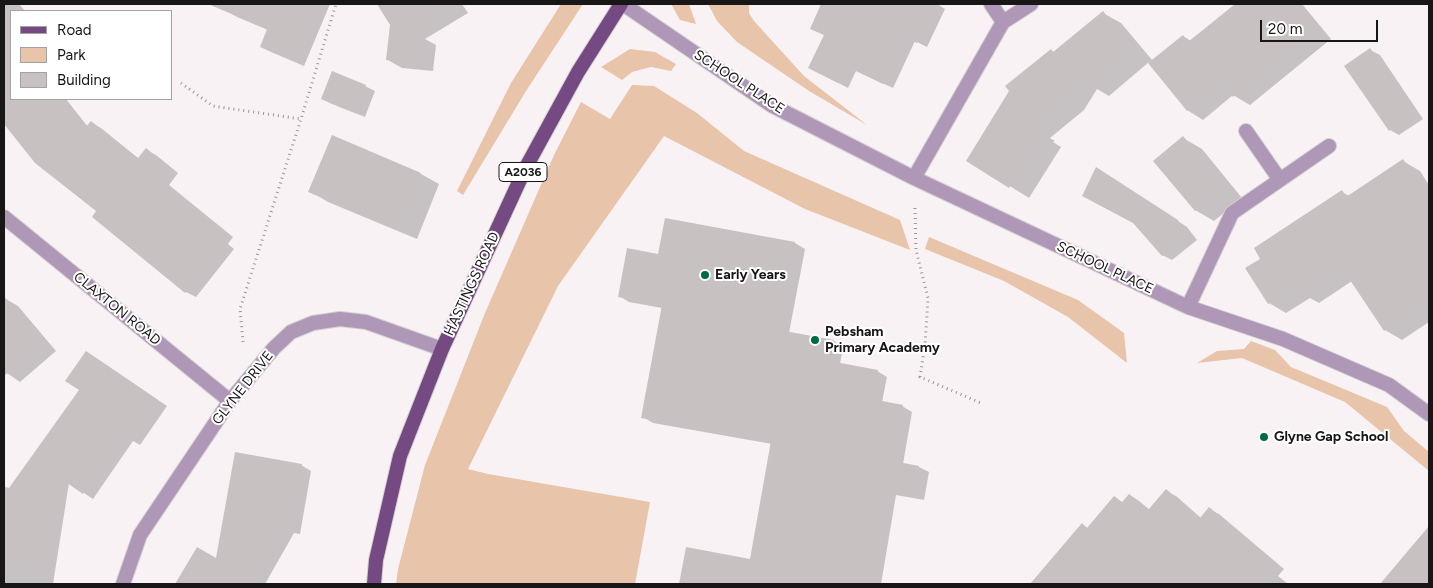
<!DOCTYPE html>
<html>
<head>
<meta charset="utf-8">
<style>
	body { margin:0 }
	#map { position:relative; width:1433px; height:588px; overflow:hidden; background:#f8f2f4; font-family:Figtree,sans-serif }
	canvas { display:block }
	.frame { position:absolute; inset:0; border:5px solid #181617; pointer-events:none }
	.legend { position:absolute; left:10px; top:10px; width:162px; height:90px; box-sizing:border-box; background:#fff; border:1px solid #a3a2a2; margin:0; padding:6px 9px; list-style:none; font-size:15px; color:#181617 }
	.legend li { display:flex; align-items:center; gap:10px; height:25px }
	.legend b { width:25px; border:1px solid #a3a2a2 }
	.scale { position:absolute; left:1260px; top:20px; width:118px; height:22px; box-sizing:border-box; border:2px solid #181617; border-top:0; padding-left:6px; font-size:15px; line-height:18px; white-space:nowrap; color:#181617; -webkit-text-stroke:4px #fff; paint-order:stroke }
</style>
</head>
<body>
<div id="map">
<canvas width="1433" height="588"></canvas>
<div class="frame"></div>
<ul class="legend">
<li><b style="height:6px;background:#754981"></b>Road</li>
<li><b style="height:14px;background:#e8c4aa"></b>Park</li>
<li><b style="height:14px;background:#c8c1c1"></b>Building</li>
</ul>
<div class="scale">20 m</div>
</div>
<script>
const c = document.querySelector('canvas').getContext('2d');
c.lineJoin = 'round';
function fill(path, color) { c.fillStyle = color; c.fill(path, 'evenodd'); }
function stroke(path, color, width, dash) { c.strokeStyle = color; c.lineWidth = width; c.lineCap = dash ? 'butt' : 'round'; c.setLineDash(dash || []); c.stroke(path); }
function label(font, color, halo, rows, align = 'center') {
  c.font = font + ' Figtree,sans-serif'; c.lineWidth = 4; c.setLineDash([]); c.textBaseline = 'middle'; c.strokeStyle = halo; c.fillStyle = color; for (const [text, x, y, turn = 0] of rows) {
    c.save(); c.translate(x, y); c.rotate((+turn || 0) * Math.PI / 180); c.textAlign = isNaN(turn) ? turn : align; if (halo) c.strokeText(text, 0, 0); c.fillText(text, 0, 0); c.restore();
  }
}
const green = new Path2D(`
	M561,4H583L526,91L463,195L457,191L511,83Z
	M671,4H689L696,24L680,20Z
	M708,4H749V13L754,21L804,76L867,125L809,91L737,42L717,21Z
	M630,49L655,52L676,64L671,71L651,67L632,72L622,80L601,67Z
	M632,85L654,86L697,113L744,151L900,220L910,250L805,209L664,136L558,286L468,469L488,474L650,502L635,584H396L398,569L425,465L485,313L554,155L581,102L610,119Z
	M929,237L1078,300L1124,333L1127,363L1068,317L1004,281L925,249Z
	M1251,341L1275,350L1291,367L1387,407L1404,431L1429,452V471L1345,402L1242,358L1197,363L1217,351L1244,349Z`);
const shadow = new Path2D(`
	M4,4H19L25,11H11V99H66L88,127L91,123L101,128L139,159L146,150L156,155L178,173L169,185L233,237L228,244L234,249L196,297L186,292L98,211L37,162L4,122Z
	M230,4H330L304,66L271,52L261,47L268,30L237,17L227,11Z
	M395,4H462L468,13L425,39L436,45L433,71L402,68L388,60L414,34Z
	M837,4H937L945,9L927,47L915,41L893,88L856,71L848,88L819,73L825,35L822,33Z
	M1237,4H1302L1331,39L1250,105L1233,95L1203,120L1187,110L1149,62L1109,96L1097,89L1084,110L1050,138L1055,141L1053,142L1061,147L1029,198L968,160L1051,51L1054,52L1103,13L1121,23L1153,61L1183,36L1191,41Z
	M1370,50L1380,55L1423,119L1399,135L1390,130Z
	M365,86L375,91L365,117L332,104L322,99Z
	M332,137L421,174L439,184L417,239L328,202L310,191Z
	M1183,138L1202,149L1242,198L1214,221L1195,210Z
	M1403,161L1420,171L1429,185V322L1402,340L1385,330L1352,281L1319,303L1310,298L1286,313L1269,303L1262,259L1342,192L1349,196Z
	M1106,174L1187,227L1197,240L1172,260L1162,255Z
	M795,243L805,249L789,333L834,341L843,347L840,364L877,371L887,377L882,402L902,406L912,412L903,464L919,467L929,472L924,500L896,495L881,584H680L687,549L751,560L772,444L653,423L643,417L662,308L629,302L619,296L659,256Z
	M4,298L18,306L56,351L20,382L4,371Z
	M96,358L167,406L140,445L133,441L93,499L69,483L53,584H4V487L10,488L80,390Z
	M301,465L311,471L300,534L294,533L265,584H177L197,548L217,560Z
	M1166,491L1176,496L1201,518L1209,509L1219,514L1284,569L1278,576L1288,584H1057L1042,572L1082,525L1088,528L1114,497L1123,503L1130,495L1139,501L1150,510Z
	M1429,528V584H1382Z`);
const building = new Path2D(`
	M208,4H318L294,61L260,47L267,29Z
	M377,4H425L419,64L386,60L390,25Z
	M821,4H936L917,43L905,37L883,84L846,66L838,83L808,68L824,35L810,29Z
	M1235,4H1295L1316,29L1233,97L1222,83L1187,111L1148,63L1183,35L1188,42Z
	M1103,11L1134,49L1090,86L1081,76L1065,100L1033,126L1037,129L1035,131L1043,135L1009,188L966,161L1009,91L1005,86L1051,49L1053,52Z
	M1370,48L1414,113L1389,131L1344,66Z
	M332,71L366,85L355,113L321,99Z
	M4,99H62L85,128L91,121L138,158L146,148L169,167L160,179L224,231L219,238L225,242L185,293L92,217L96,211L35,163L4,124Z
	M332,135L421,173L398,229L308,192Z
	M1183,136L1224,187L1195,211L1153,161Z
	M1403,159L1429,200V300L1384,331L1338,262V269L1301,294L1296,286L1268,304L1245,268L1260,259L1254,248L1342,190L1346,197Z
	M1096,167L1178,220V221L1188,234L1162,256L1133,223L1082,196Z
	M665,218L795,242L779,330L834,340L830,361L878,370L872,399L903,405L893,461L919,466L914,496L887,490L870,584H679L686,547L750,559L771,441L641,418L662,305L618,297L627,248L658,254Z
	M4,296L43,343L4,376Z
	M86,351L158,400L130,441L123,436L83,494L60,478L45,572L4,565V495L79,390L65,381Z
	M235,452L302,464L290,530L284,529L254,581L260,584H175L197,547L216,558Z
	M1166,489L1200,518L1209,507L1275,563L1257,584H1030L1082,523L1087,528L1114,496L1122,502L1129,494L1148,510Z
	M1429,526V584H1380Z`);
const path = new Path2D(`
	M181,83L213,106L301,119
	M915,208L916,250L928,298L925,345L920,377L981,403
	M243,342L240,309L301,119L336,4`);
const minor = new Path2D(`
	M623,4L771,105L914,178L1188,307L1283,339L1389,385L1429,414
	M991,4L1003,22
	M1246,131L1280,180
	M914,178L1003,22L1031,4
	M4,217L230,401
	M1188,307L1232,213L1329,146
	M123,584L140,535L230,401L274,348L291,332L313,323L340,319L366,322L442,349`);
const primary = new Path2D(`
	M374,584L376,560L400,456L442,349L525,169L578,72L621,4`);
const markers = [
	[705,275,5,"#016c43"],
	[815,340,5,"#016c43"],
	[1264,437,5,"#016c43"]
];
const shields = [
	[523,172,48]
];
const shieldNames = [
	["A2036",523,172]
];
const streetNames = [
	["SCHOOL PLACE",739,82,33],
	["SCHOOL PLACE",1105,268,25],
	["HASTINGS ROAD",472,284,-65],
	["CLAXTON ROAD",117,309,39],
	["GLYNE DRIVE",243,388,-52]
];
const poiNames = [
	["Early Years",715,275],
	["Pebsham",825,332],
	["Primary Academy",825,348],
	["Glyne Gap School",1274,437]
];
fill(green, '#e8c4aa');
fill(shadow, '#0003');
fill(building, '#c8c1c1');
stroke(minor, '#d4cfd1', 16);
stroke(primary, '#d4cfd1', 16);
stroke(path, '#9a9698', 3, [1, 4]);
stroke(minor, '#af97b7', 14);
stroke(primary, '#754981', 14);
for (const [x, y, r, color] of markers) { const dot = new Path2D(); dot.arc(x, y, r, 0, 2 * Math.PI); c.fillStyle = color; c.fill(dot); stroke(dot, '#fff', 2); }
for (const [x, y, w] of shields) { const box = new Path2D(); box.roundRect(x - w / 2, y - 9.5, w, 19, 4); c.fillStyle = '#fff'; c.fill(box); stroke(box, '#181617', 1); }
label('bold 12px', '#181617', null, shieldNames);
label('14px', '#181617', '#fff', streetNames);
label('bold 14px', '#181617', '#fff', poiNames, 'left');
</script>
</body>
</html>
